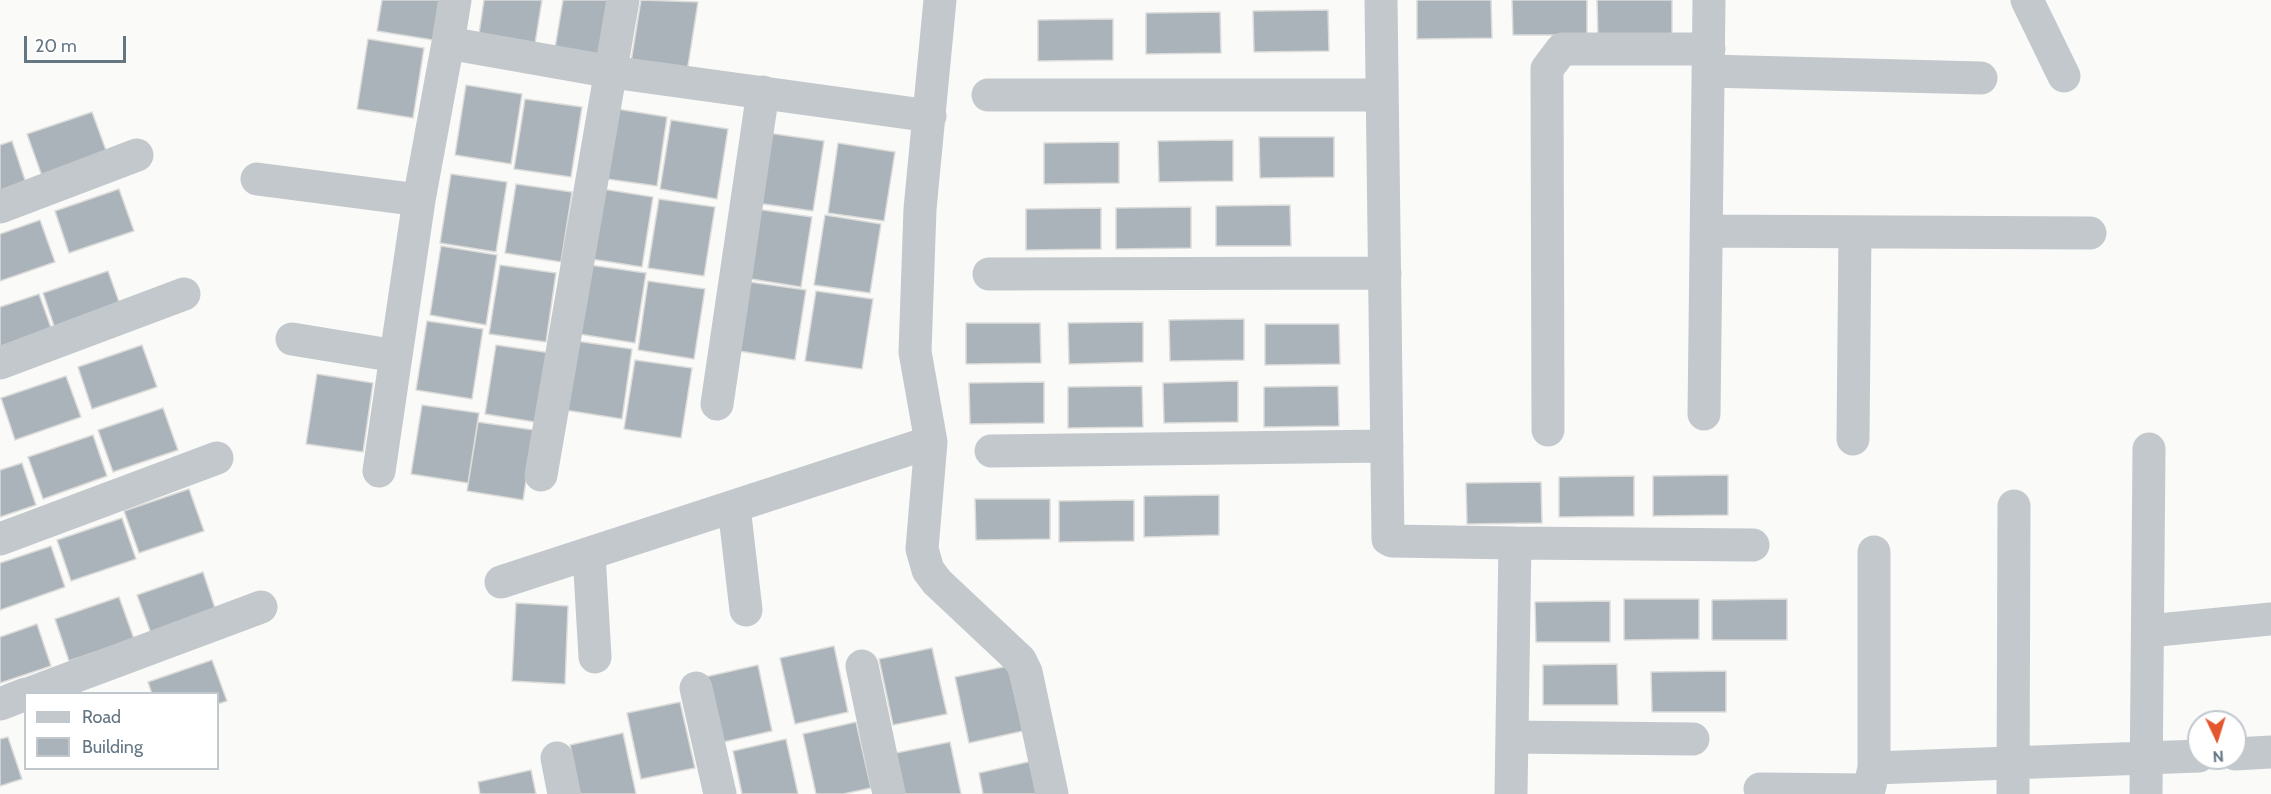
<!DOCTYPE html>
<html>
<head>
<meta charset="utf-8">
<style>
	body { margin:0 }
	#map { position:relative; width:2271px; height:794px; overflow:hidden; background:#fafaf8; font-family:Cabin,sans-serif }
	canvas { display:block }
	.legend { position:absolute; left:24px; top:692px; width:195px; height:78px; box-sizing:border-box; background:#fff; border:2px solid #c1c8cd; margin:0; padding:8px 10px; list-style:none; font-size:18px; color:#657683 }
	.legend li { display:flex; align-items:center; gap:12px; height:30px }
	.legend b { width:30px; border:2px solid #c1c8cd }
	.north { position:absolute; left:2187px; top:710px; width:60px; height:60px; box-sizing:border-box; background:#fff; border:2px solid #c1c8cd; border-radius:50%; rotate:176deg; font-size:16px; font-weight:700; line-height:24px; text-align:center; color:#657683 }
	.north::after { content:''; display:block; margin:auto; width:21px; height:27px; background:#e4572e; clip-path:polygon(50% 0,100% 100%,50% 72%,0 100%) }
	.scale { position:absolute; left:24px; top:36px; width:102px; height:27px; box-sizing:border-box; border:3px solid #657683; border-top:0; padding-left:8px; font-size:18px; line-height:21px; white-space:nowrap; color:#657683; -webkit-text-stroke:4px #fff; paint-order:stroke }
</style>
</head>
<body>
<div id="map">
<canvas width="2271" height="794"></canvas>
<ul class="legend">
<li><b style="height:8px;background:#c3c8cc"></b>Road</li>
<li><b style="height:16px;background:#aab3b9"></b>Building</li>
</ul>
<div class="north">N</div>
<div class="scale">20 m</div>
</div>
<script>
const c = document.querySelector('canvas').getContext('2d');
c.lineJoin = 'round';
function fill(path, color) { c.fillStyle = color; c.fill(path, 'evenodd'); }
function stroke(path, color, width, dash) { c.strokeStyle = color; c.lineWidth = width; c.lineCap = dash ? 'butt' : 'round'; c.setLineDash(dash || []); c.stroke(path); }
const building = new Path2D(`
	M382,0H439L433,40L377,31Z
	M484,0H542L534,50L478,41Z
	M563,0H621L611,63L554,54Z
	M641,0L698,2L687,72L631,62Z
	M1417,0H1491L1492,38L1417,39Z
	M1512,0H1587V35H1513Z
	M1597,0H1672V38H1598Z
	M1328,10L1329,51L1254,52L1253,11Z
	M1220,12L1221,53L1146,54V13Z
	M1113,19V60L1038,61V20Z
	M368,39L424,48L413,118L357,109Z
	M466,85L522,94L511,164L455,155Z
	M525,99L582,107L571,177L514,169Z
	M611,108L667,117L657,186L600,178Z
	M92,112L107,153L42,176L27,134Z
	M671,120L728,129L717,199L660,189Z
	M768,133L824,141L813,211L757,203Z
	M1259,137H1334V177L1260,178Z
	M1233,140V181L1159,182L1158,141Z
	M12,141L26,183L0,192V145Z
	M1119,142V183L1044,184V143Z
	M838,143L895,152L884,221L828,213Z
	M451,174L507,182L496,252L440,243Z
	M516,184L572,192L561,262L505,253Z
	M596,188L653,197L642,267L585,258Z
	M119,189L134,231L69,253L55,211Z
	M659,199L715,207L704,276L648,268Z
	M1290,205L1291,246H1216V206Z
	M1191,207V248L1116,249V208Z
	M1101,208V249L1026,250V209Z
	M756,209L812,217L801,287L745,278Z
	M825,215L881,224L870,293L814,285Z
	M40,220L55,262L0,281V234Z
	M441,246L497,255L486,325L430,315Z
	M500,265L556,273L546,342L489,334Z
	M590,265L646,273L635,343L579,334Z
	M108,271L123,313L57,335L43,293Z
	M648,281L705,289L694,359L638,350Z
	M750,282L806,290L795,360L739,351Z
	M816,291L873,299L862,369L805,361Z
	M39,294L54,336L0,354V307Z
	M1244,319V360L1170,361L1169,320Z
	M427,321L483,329L472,399L416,390Z
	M1143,322V362L1069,364L1068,323Z
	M966,323H1040L1041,363L966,364Z
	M1265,324H1339L1340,364L1265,365Z
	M576,341L632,349L622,419L565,410Z
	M142,345L157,387L92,409L78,367Z
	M496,345L551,353L541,423L485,414Z
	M635,360L692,368L681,438L624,429Z
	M317,374L373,383L363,452L306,444Z
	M66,376L81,417L15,440L1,398Z
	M1238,381V422L1164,423L1163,383Z
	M1044,382V423L970,424L969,383Z
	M1142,386L1143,427L1068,428V387Z
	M1338,386L1339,426L1264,427V387Z
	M422,405L479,413L468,483L411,474Z
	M163,408L178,450L113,472L98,430Z
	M478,422L534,430L523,500L467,491Z
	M93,435L107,476L43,499L28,457Z
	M22,463L36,505L0,517V470Z
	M1728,475V515L1653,516V476Z
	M1634,476V516L1559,517V477Z
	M1541,482L1542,523L1467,524L1466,483Z
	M189,489L204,531L139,553L124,511Z
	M1219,495V535L1144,537V496Z
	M975,499H1050V539L976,540Z
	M1134,500V541L1059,542V501Z
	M122,518L136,559L71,581L57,540Z
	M51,546L65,587L0,610V563Z
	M203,572L217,614L152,636L137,595Z
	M119,597L134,639L69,661L55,619Z
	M1624,599H1699V639L1624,640Z
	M1787,599V640H1712V600Z
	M1610,601V642H1536L1535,602Z
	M516,603L568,606L565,684L512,681Z
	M37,624L51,666L0,683V637Z
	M834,646L848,712L795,724L780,658Z
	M932,648L947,714L893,725L879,659Z
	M212,660L227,701L218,704V694H152L148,682Z
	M1617,664L1618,705H1543V665Z
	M758,665L772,731L719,743L705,677Z
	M1008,666L1023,731L969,743L955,677Z
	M1726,671V712H1652L1651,672Z
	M680,702L695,768L641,779L627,713Z
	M856,722L871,788L843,794H816L803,734Z
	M623,733L636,794H580L570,745Z
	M8,737L22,779L0,786V739Z
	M786,739L798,794H742L733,751Z
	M950,742L961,794H905L896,753Z
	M1032,761L1039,794H983L979,773Z
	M531,770L536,794H480L478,782Z`);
const minor = new Path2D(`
	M940,0L920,209L915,352L931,442L922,549L928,570L937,582L1020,660L1026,672L1052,794
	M1381,0L1388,539L1392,541L1515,543L1511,794
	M2027,0L2064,76
	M448,43L455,0
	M1708,71L1981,78
	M988,95H1382
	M257,179L419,200
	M0,207L137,155
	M1707,231L2090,233
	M989,274L1385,273
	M292,339L396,356
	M0,363L184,294
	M717,404L763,92
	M1704,414L1709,0
	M1548,430L1547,69L1562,49H1709
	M1853,439L1855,232
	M991,451L1387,446
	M379,471L419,200L448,43L612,72L930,116
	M541,475L623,0
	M734,507L746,610
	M0,539L217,458
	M1515,543L1753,545
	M589,554L595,657
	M501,582L931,442
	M2148,631L2271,619
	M862,666L889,794
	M696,688L720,794
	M28,694L261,607
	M0,704L26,694
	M1512,737L1693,739
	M2235,754L2271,752
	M557,758L564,794
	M1874,768V552
	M1760,789L1868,790
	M1868,794L1874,768L2199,756
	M2013,794L2014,506
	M2146,794L2149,449`);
fill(building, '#aab3b9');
stroke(building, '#dcdcda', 1.5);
stroke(minor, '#c3c8cc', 33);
</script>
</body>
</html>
